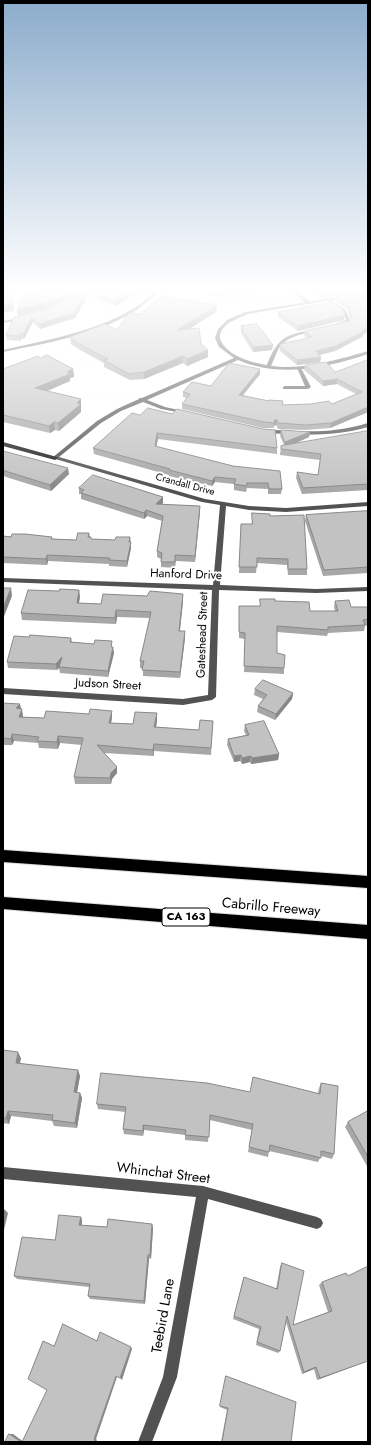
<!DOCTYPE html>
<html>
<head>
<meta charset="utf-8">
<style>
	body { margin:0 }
	#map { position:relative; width:371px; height:1445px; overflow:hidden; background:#fff; font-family:Jost,sans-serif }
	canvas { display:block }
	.frame { position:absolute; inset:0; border:4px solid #000; pointer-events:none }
</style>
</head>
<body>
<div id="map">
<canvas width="371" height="1445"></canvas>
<div class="frame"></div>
</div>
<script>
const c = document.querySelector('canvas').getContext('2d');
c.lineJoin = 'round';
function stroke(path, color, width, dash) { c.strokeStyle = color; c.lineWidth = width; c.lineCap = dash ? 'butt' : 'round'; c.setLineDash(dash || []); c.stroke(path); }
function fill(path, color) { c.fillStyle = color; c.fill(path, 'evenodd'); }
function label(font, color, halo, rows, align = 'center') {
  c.font = font + ' Jost,sans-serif'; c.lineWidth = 4; c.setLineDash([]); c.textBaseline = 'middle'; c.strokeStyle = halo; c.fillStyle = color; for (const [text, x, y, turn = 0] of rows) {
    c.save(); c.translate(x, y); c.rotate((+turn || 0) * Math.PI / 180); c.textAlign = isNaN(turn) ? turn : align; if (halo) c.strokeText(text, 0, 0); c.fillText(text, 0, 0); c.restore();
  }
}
const lane = new Path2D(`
	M79,289H88L94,291L92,292Z
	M157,289H161C124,331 56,341 3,352V350C50,339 103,331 143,302C148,298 152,293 157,289Z
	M290,289H295L311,302V304H307Z
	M332,303C342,304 349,313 350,322L336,326V324L346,320L342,312L332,305Z
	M315,329H317V331C302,334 286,336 278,350C275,356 273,362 270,368H266V367C278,337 284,335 315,329Z
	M297,367L301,368L311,387L308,389H283V387L285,386H305L297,368Z`);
const street = new Path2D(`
	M92,289H97L78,301L74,300Z
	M368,292V294L248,314C239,318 228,321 222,330C220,333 219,338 221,341C230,360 265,366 284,367C314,367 340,359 368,351V354C327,368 279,378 238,360L147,400L165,407L188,412V414L161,409L143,402L121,411L101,423L59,457L205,499L249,506L286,508L368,502V506L286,512L249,510L226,506L220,585L316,589L368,587V591L316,593L219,590L216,697L212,700L183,705L3,694V688L183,699L208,695L212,590L3,582V578L213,585L220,505L202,502L52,458L97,421L117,409L139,399V398H142L234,358L219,347L215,338L218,329L227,320L245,312Z
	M24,317L26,318V319L3,323V321Z
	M368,423V427C334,437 300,435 265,433L262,431L265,429C303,432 331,434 368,423Z
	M3,1167L203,1186L317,1217L321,1219L323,1223L321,1227L317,1229L208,1199L177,1377L152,1442H138L163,1377L196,1197L3,1179Z`);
const secondary = new Path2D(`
	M3,442L57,457L58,458L55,460L3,446Z`);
const highway = new Path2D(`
	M3,850L368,876V888L3,862Z
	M3,897L368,925V939L3,909Z`);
const wall = new Path2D(`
	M142,289L116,306L100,301L99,296Z
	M205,289H261L212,296Z
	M310,289H356V292L321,298Z
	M337,296L365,299L362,337L335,351L319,355L321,357L320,362L297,365L280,351V346L307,338L304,336L305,331L349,321L350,319L347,310L336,301Z
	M328,298L341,308L344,320L298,331L278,317V312L328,303Z
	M86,299L75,318L40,329L33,322L24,339H21L20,341L7,340L6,335L14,317L52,308Z
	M216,312L189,329L201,344L208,357L187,366L183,363L144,379L130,380L104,367V363L80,350L71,344L70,337L117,330L140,314Z
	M241,326L273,345L272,350L253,352L241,333Z
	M40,358L73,369L74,377L70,378V381L48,391L82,406L81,407V412L59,431L55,430L50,433L3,422V369Z
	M368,360V412L330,428L305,430L278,429L276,425L274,426V428H263L182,409V404L187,398L183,397V392L260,374L243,395L282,405L332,404L356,394L337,384L323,386L304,370L305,365L335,372Z
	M140,415L277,448V454L158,439L156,447L233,466L282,489L281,494H268V489L247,488L246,492L234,490V484L215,482L212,486L169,476V475L94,454L93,448Z
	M281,430L310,432L309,437L294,444L368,431V490L302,494L296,478L297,472L318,475L320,460L280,455L281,446L284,445L280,436Z
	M3,451L69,474L51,491L6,477L3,475Z
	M79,488L163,503L161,505L200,506L195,562L176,561L175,568L161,567V559L157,557V551L162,521L147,516L144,519L81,499V494H79Z
	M368,511V573L323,576L305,521L306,515Z
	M270,516L307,569V575H288L287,565L257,563L256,573H239L241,524H252Z
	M89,533L90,537H91V539L115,540L130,537L131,548L127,567L109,566V564L48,561L47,565L3,563V536L76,540Z
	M80,596L79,603L101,604L183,601L180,631L185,638L180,678L143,676V668H140V661L150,618L117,617L116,624L22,620L21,613Z
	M260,599L275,601L310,611H335L334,607L335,601L351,607H368V625L365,626L364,631L328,633L327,636L277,632V653L284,668V674L244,672L245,639L239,638V606H260Z
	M71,638L72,642L112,647L114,653L108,677L60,673L59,668L57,670L8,668L7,662Z
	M255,689L293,693L292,699L275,720L257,712L258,706L263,699L254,695Z
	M3,703L22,709L23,716V717L44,718L89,714L112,711V717L111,723L133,724L157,713V720L156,727L199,730L213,721L211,755L154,751V756L104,753L117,773L112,779L111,784H75L74,777L82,745L60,743L58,749L39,748L38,743L14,741L12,745H3Z
	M245,725L279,754L278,760L251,764L250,762L242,764L240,761L234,762L227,745L228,739L246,735L244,731Z
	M3,1050L21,1058L20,1064L78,1070L80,1076L77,1092L80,1093L82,1098L77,1128L54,1126L52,1121L11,1116L9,1124L3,1123Z
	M321,1083L334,1154L332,1159L321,1156L318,1162L269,1151L268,1157L248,1152L252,1130L210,1120L208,1142L185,1140V1135L144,1130L143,1136L124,1134L123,1129L125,1112L98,1109L97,1104L250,1092L318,1093L319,1088Z
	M368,1111V1168L345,1127L348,1122Z
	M81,1217L82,1221V1225L107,1227L152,1224L153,1228L151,1259L149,1258L145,1304L90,1299L88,1296L89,1287L17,1279L14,1276Z
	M282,1263L293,1325L328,1312L319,1285L322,1282L368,1361L317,1380L314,1369L302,1374L286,1322L280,1351L278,1353L256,1345L259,1329L233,1319L243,1280L276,1289L280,1267Z
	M226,1376L291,1442H221L227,1410L220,1407Z`);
const shadedWall = new Path2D(`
	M13,289L14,311L3,313V305Z
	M73,289H78L79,295L49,308L18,316L17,310Z
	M133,289H142L116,306L115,300Z
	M222,289H261L212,296V290Z
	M344,289H356V292L321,298L322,293Z
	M85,294L86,299L75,318L40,329V324Z
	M366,294L365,299L361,304L362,299Z
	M217,305L216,312L177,337V330Z
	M345,315L344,320L298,331V326Z
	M32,317L33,322L24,339L23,334Z
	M368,326V331L363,335L362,337L335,351L315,356L316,351L362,331Z
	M20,334L21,339L20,341L19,336Z
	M273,345L272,350L253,352L254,347Z
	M208,350V357L187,366V359Z
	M183,356V363L144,379V372Z
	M321,357L320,362L297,365V360Z
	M73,369L74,377L70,378V381L36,395L35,388Z
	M260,369V374L239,400V395Z
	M337,379V384L323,386V381Z
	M81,399V412L59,431L58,423Z
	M368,407V412L330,428L331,423Z
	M274,420H277L276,425L274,426Z
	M54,422L55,430L50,433L49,426Z
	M310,432L309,437L285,448V442Z
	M157,433L158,439L155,452V446Z
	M68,468L69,474L51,491L50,485Z
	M215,477V482L212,486V481Z
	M163,497V503L156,510V504Z
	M200,506V512L195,562V556Z
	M146,510L147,516L144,519V513Z
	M130,537L131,548L127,567V561Z
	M47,555L48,561L47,565L46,559Z
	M11,588L12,596L3,619V608Z
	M79,590L80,596L78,609L77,603Z
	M183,594V601L179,637V631Z
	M116,610L117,617L116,624L115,618Z
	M185,631V638L180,678V672Z
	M113,647L114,653L108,677V671Z
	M62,657L63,663L57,670L56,664Z
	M293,693L292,699L275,720L276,714Z
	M20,704L23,716L21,723L16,708Z
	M112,711V717L110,730L109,723Z
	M157,713V720L155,734L154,727Z
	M12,734L14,741L12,745L11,739Z
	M58,736L60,743L58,749L57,742Z
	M154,744V756L153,750Z
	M279,754L278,760L251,764L252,758Z
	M241,755L240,761L234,762V756Z
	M251,756L250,762L242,764V758Z
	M117,767V773L112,779L111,784L110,778L111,773Z
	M18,1052L21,1058L18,1069L16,1063Z
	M78,1070L80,1076L76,1098L74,1092Z
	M80,1093L82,1098L77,1128L75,1123Z
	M8,1111L11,1116L9,1124L6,1118Z
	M143,1125L144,1130L143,1136Z
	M4,1209L8,1213L3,1234V1215Z
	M81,1217L82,1221L81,1229L79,1225Z
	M152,1224L153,1228L151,1259L150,1255Z
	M148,1255L149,1258L145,1304L144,1301Z
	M131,1347L132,1349L122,1380L120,1378Z
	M368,1361L317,1380L320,1378Z
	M316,1367L314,1369L302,1374L304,1372Z
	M116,1376L117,1377L96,1439L97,1440L96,1442H94V1439Z
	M9,1434H13L24,1442H21Z`);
const building = new Path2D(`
	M3,289H13V303L3,305Z
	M44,289H76L78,290L48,302L17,310L23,297Z
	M109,289H133L115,300L99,296Z
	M211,289H222L212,290Z
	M317,289H344L322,293Z
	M362,292L366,294L362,299L368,300V326L362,331L363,332L336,346L316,351L321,357L297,360L280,346L281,344L312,337L305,331L349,321L352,317L348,305L337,296Z
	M85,294L74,313L40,324L32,317L23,334H20L19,336L6,335L14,317L52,308Z
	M163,296L217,305L177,330L199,328L201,344L208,350L187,359L183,356L144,372L129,374L104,360L108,359L79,344L70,337L105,324L117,330L129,313L140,314Z
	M328,298L341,308L345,315L298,326L278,312L333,302Z
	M257,324L273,345L254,347L241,328H243L241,326Z
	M47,355L73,369L67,372L70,374L35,388L81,399L77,403L81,404L58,423L54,422L49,426L3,415V369L38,356L40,358Z
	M368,360V407L331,423L306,425L278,423L277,420H274L275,423L264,422L182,404L190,394L183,392L192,382L211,386L229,363L260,369L239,395L269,401V400L283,401L282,405L311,404L329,401L332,404L362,392L337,379L323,381L305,365L326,362L335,372Z
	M148,408L172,414L177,409L263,429L275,430L277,448L157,433L155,446L233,466L280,471L282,489H269L268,483H247L246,486L234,484L236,479L215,477L212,481L169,470L170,469L93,448L132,413L140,415Z
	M281,430L310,432L285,442Z
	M368,431V484L303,488L297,472L318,475L321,454L281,449V446Z
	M3,451L68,468L50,485L5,471L3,470Z
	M93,475L163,497L156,504L200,506L195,556L175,555V562H161L162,553L157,551L163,516L146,510L144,513L81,493L84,490L79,488Z
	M368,511V567L324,570L306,515Z
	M252,513L270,514V516L304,515L307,569H288V559L257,558V567H239L241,524H252Z
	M78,533H89L88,537H91V539L115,540L116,537H130L129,542H131L127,561L109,560L110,558L47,555L46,559L3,557V536L11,537L12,534H25L52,537L51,539L76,540Z
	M3,588H11L3,608Z
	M60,589L79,590L77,603L101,604L103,594L147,596L150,591L183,594L179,631H185L180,672L142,670L144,661H140L151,612L116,610L115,618L21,613L28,590L59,591Z
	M260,599H275V601L309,602L310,611H338L335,601L349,600L351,607H368V619L363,620L365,625L328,627V630L277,626V653L285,655L284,668L244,666L245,633L239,632V606H260Z
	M30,635L71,638L70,642L94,644L95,640L112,641L111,647H113L108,671L59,667L62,657L56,664L7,662L14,636L29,637Z
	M263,680L293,693L276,714L258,706L267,695L255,689Z
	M3,703L20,704L16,708L22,709L19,717L44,718L46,711L89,714L90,709L112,711L109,723L133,724L135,712L157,713L154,727L199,730L200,720L213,721L211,748L154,744L153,750L97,745L117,767L111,773L110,778L74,777L83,738L58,736L57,742L37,741L39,737L12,734L11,739L3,738Z
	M264,721L279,754L252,758L251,756L242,758L241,755L234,756L228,739L249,735L245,725Z
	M3,1050L18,1052L16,1063L78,1070L74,1092L80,1093L75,1123L52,1120L53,1115L8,1111L6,1118H3Z
	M101,1073L207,1083L250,1092L253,1077L320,1094L321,1083L338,1086L334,1154L321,1151V1158L270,1145L269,1152L249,1147L253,1124L210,1115L209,1137L185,1135L186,1130L143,1125V1131L123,1129L126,1107L97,1104Z
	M368,1111V1157L348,1122Z
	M59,1215L81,1217L79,1225L107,1227L108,1219L152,1224L150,1255H148L144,1301L88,1296L90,1284L14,1276L22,1237L55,1240Z
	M282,1263L304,1271L293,1325L332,1311L322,1282L346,1273L348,1276L368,1266V1361L320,1378L316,1367L304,1372L287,1316L280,1351L257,1342L261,1327L234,1316L244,1277L277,1289Z
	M63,1324L97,1341L100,1332L131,1347L120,1378L116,1376L94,1439L95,1440L94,1442H22L47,1390L28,1379L43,1341L54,1346Z
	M226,1376L296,1402L291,1442H222L228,1408L220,1406Z
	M9,1434L21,1442H5Z`);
const farStreetnames = [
	["Crandall Drive",185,485,15]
];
const shields = [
	[186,917,48]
];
const shieldNames = [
	["CA 163",186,917]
];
const streetNames = [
	["Hanford Drive",186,575,2],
	["Gateshead Street",203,635,-88],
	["Judson Street",108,685,3]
];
const nearStreetnames = [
	["Cabrillo Freeway",271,908,5],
	["Whinchat Street",163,1174,7],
	["Teebird Lane",164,1316,-80]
];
stroke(highway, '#dbdbdb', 2);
fill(lane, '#525252');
fill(street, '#525252');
fill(secondary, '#1f1f1f');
fill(highway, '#000');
fill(wall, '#a7a7a7');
fill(shadedWall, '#888');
fill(building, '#c2c2c2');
stroke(building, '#888', 1);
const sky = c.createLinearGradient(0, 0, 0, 491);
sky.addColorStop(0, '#8baccb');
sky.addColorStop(0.59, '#fff');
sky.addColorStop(1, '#ffffff00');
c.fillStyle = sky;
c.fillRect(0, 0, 371, 491);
label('10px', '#000', '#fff', farStreetnames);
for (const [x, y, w] of shields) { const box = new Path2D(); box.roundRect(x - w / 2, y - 9, w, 18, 3); c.fillStyle = '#fff'; c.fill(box); stroke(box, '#000', 1); }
label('bold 11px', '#000', null, shieldNames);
label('12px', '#000', '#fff', streetNames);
label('14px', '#000', '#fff', nearStreetnames);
</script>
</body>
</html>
